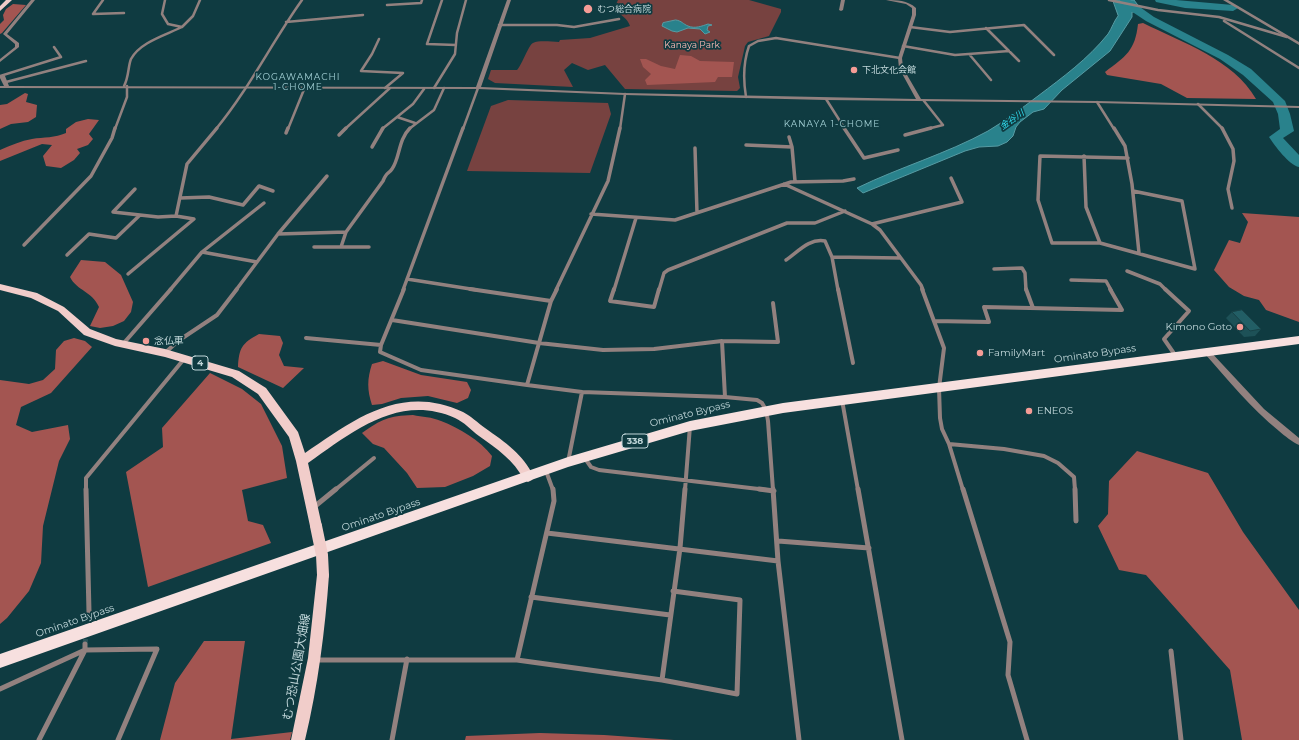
<!DOCTYPE html>
<html>
<head>
<meta charset="utf-8">
<style>
	body { margin:0 }
	canvas { display:block; background:#0f3b41 }
</style>
</head>
<body>
<canvas width="1299" height="740"></canvas>
<script>
const c = document.querySelector('canvas').getContext('2d');
c.lineJoin = 'round';
function fill(path, color) { c.fillStyle = color; c.fill(path, 'evenodd'); }
function stroke(path, color, width, dash) { c.strokeStyle = color; c.lineWidth = width; c.lineCap = dash ? 'butt' : 'round'; c.setLineDash(dash || []); c.stroke(path); }
function label(font, color, halo, rows, align = 'center') {
  c.font = font + ' Montserrat,"Noto Sans JP",sans-serif'; c.lineWidth = 3.5; c.setLineDash([]); c.textBaseline = 'middle'; c.strokeStyle = halo; c.fillStyle = color; for (const [text, x, y, turn = 0] of rows) {
    c.save(); c.translate(x, y); c.rotate((+turn || 0) * Math.PI / 180); c.textAlign = isNaN(turn) ? turn : align; if (halo) c.strokeText(text, 0, 0); c.fillText(text, 0, 0); c.restore();
  }
}
const green = new Path2D(`
	M618,0H749L781,9V12L769,36L748,42L745,46L738,77L740,88L737,91L625,89L605,65L588,70L572,63L564,70L573,87L495,83L488,79L491,70H517C522,65 529,44 533,43C540,40 551,42 559,42L560,40L590,38L630,26C628,19 620,13 613,11Z
	M508,100L608,103L611,114L590,173L467,171L491,106Z`);
const forest = new Path2D(`
	M13,4L26,5L2,33L0,34V24L4,20L3,15L6,9Z
	M1143,23C1183,43 1233,59 1256,99L1187,98L1161,84L1107,75L1105,72C1126,56 1135,51 1138,24Z
	M680,55L691,56L700,61L734,62L732,77H718L715,82L647,85L645,80L651,74L643,67L640,59H646L661,66L675,69Z
	M25,93L28,94L26,102L37,105L36,117L28,122L11,124L0,129V105L7,104Z
	M88,119L99,120L89,134L93,139L88,145L77,149L80,153L74,160L61,168L46,166L43,156L52,145L42,144L0,161V150C11,145 21,141 32,139C44,137 55,138 66,133V129L76,122Z
	M1242,213L1299,217V322L1266,310L1259,300L1244,296L1229,287L1214,270L1229,240L1240,243L1248,222Z
	M81,260L105,262L121,275L133,302L131,312L124,321L113,326L100,328L90,326L99,307C92,291 77,291 70,277Z
	M259,334L280,336L283,343L279,355L284,366L304,368L283,388L238,367C239,348 242,343 259,334Z
	M74,338L85,341L92,347L51,393L21,407L16,425L32,432L68,425L70,439L59,461L43,526L41,563L29,591L7,618L0,624V380L29,384L43,380L55,369L56,350L64,341Z
	M383,361L421,375L467,382L471,390L468,398L457,403L428,396L401,398L382,404L372,405C367,390 367,379 372,364Z
	M210,373L242,389L261,404L282,446L287,478L242,490L248,521L263,525L271,543L148,587L126,472L163,447L162,428Z
	M413,415C422,417 432,417 441,421C459,428 480,440 492,456L490,466L473,476L445,487L417,488L407,473L384,448L373,444L362,433C382,419 388,416 413,415Z
	M1137,451L1208,473L1243,532L1299,610V740H1242L1230,670L1146,575L1119,570L1098,526L1108,514L1109,481Z
	M204,641H245L231,739L292,732L290,740H160L175,683Z
	M540,733L604,735L674,740H465L466,736Z`);
const water = new Path2D(`
	M1113,0H1134L1143,12H1132V17L1110,51L1062,90L1044,109L1033,112L1020,122L1016,127L1013,136L1007,142L998,146L979,147L965,151L863,193L857,188C900,167 946,154 988,131C1005,121 1022,108 1038,96C1063,77 1088,59 1108,34C1112,28 1114,21 1118,16Z
	M676,20C682,21 683,24 688,26C695,29 702,26 708,24L712,25L708,26L707,30L710,32L705,34L700,29L688,28L677,32L672,31L662,26L663,23Z`);
const river = new Path2D(`
	M1120,0H1130L1154,17L1228,55L1251,69L1285,101L1290,114L1294,131L1283,138L1299,155V167C1289,165 1275,146 1269,137L1280,129L1278,114L1273,102L1243,75L1220,59L1146,21L1122,5Z
	M1155,0H1176L1233,5L1238,8L1233,11L1185,8L1156,2Z`);
const minorTunnel = new Path2D(`
	M85,644L89,612`);
const minorFar3 = new Path2D(`
	M103,0L93,14L124,13
	M442,0L427,44L456,45
	M1109,0L1158,10L1219,17L1287,37
	M387,5L421,3L422,0
	M1224,21L1299,68
	M286,22L363,15
	M499,25H557L574,27L619,19
	M182,27L193,16L200,0
	M910,27L950,32L1024,25L1054,55
	M986,28L1019,61
	M379,39L372,54L361,71L403,73L385,88
	M903,46L955,55L1009,51
	M969,54L991,80
	M0,76L61,57L54,47
	M6,82L86,61
	M124,86C129,77 128,66 131,59C140,42 166,35 182,27L168,24L162,14L165,0
	M434,88L455,54L457,33L466,0
	M746,97C743,79 743,63 749,46L758,41L776,38L900,58
	M826,99L845,129
	M924,101L943,125L927,129
	M1097,102L1114,129
	M1198,104L1223,129
	M415,123L397,117L413,104L424,89
	M115,129L127,97V86
	M216,129C249,89 272,42 302,0
	M288,129L305,87
	M345,129L390,88
	M382,129L397,117
	M409,129L434,110L444,88
	M463,129L478,88
	M620,129L625,94`);
const minorFar2 = new Path2D(`
	M844,128L864,158L898,150
	M1114,128L1125,146L1132,184L1139,253
	M1222,128L1233,149L1234,161L1228,189L1232,208
	M286,133L288,128
	M339,135L346,128
	M905,135L931,128
	M789,137L792,147L795,181
	M746,145L792,147
	M372,147L383,128
	M695,148L697,213
	M1084,156L1086,207L1100,243
	M1128,158L1040,156L1038,200L1052,243H1100L1195,269L1182,201L1133,191
	M784,184L872,224L880,230L921,285L923,290
	M135,189L113,212L158,217L176,216
	M180,198L209,197L243,205L259,186L273,191
	M591,214L675,220L791,182L843,181L854,179
	M872,224L962,202L951,178
	M278,234L327,176
	M24,245L91,176L112,138L115,128
	M314,247H369
	M341,247L346,232
	M202,252L264,203
	M67,255L89,234L116,238L140,215
	M832,257L900,258
	M786,260C798,252 809,238 825,241L832,257L838,290
	M994,269L1022,268L1025,273L1026,290
	M1127,271L1160,284L1166,290
	M128,274L194,219L176,216L187,164L217,128
	M407,279L477,290
	M1071,280L1106,281L1111,290
	M170,290L202,252L257,262
	M236,290L278,234L346,232L383,181C387,171 388,175 392,169C400,158 398,140 410,128
	M403,290L463,128
	M556,290L608,181L620,128
	M614,290L636,218
	M659,290L664,273L668,270L787,223H815L845,211`);
const minorFar1 = new Path2D(`
	M404,289L381,345L380,352L421,370L527,385L582,392L725,397L757,400L762,403L766,410L768,421L773,490
	M470,289L551,301
	M614,289L610,301L654,307L659,289
	M838,289L853,363
	M922,289L944,348L939,388L940,418L942,429L949,444L963,490
	M1026,289L1033,308
	M1165,289L1189,311L1164,339L1175,355
	M392,320L539,343L603,350L654,349L722,341L725,397
	M934,321L989,322L984,307L1122,310L1110,289
	M306,338L381,345
	M722,341L778,342L773,303
	M123,344L171,289
	M165,353L178,341L217,315L237,289
	M527,385L551,301L557,289
	M842,400L858,490
	M949,444L1004,449L1044,456L1058,463L1074,477L1075,490
	M584,457L591,467L599,470L767,490
	M568,462L582,392
	M546,471L553,490
	M86,490V478L184,359
	M335,490L374,458
	M685,490L690,426`);
const minor = new Path2D(`
	M86,489L89,612
	M759,489L774,491
	M773,489L778,561L799,740
	M858,489L902,740
	M963,489L1010,642L1008,675L1027,740
	M1075,489L1076,521
	M314,507L336,489
	M547,533L778,561
	M778,541L869,548
	M531,597L670,615
	M1171,651L1181,740
	M315,660H517L662,680L737,694L740,600L673,591
	M517,660L554,501L553,489
	M662,680L680,548L685,489
	M0,689L85,650L157,649L118,740
	M39,740L85,650V644
	M392,740L407,659`);
const tertiary = new Path2D(`
	M31,0H35L7,34L19,43V47L0,62V59L15,47V44L3,34Z
	M507,0H511L481,87L625,93L916,99L899,68L898,58L912,15V8L906,4L886,0C897,0 907,0 916,8V15L902,58L903,68L921,99L1097,101L1299,106V108L1097,103L826,100L625,95L478,89L0,88V86H4L0,78V75L5,76L9,86L476,87Z
	M841,0H845L843,10L841,11L839,10Z
	M1223,0H1228L1299,42V45Z
	M1207,349L1209,350L1264,409L1299,438V445C1292,442 1285,436 1279,431C1251,408 1228,380 1205,354L1204,352L1205,350Z`);
const primary = new Path2D(`
	M6,0H12L0,11V6Z
	M0,284L37,293L64,307L90,329L116,339L165,349L239,371L266,388L298,432L305,453C354,419 402,383 463,412C471,416 478,423 485,428C506,443 522,453 534,477L532,480L528,482L524,480C514,460 497,449 479,436C471,430 464,422 455,418C399,393 352,432 308,463L322,526L320,530L316,531L312,530L310,526L296,461L289,437L258,394L232,377L165,357L115,346L84,335L58,311L31,298L0,290Z
	M323,569L327,571L329,575C325,631 318,686 305,740H291L308,658L317,575L319,571Z`);
const trunk = new Path2D(`
	M1299,336V344L783,413L690,431L568,467L0,668V654L568,457L690,421L783,403Z`);
const primaryBridge = new Path2D(`
	M316,526L322,555L323,575`);
const wall = new Path2D(`
	M1232,312L1261,329L1255,336L1244,337L1226,318Z`);
const building = new Path2D(`
	M1242,310L1261,329L1250,331L1232,312Z`);
const markers = [
	[588,9,5,"#f59c96"],
	[854,70,4,"#f59c96"],
	[1240,327,4,"#f59c96"],
	[146,341,4,"#f59c96"],
	[980,353,4,"#f59c96"],
	[1029,411,4,"#f59c96"]
];
const farPoinames = [
	["むつ総合病院",597,9],
	["下北文化会館",862,70]
];
const farParknames = [
	["Kanaya Park",692,45]
];
const farNeighbourhoodnames = [
	["KOGAWAMACHI",298,77],
	["1-CHOME",298,87],
	["KANAYA 1-CHOME",832,124]
];
const farWaternames = [
	["金谷川",1012,120,-35]
];
const shields = [
	[200,363,16],
	[635,441,26]
];
const shieldNames = [
	["4",200,363],
	["338",635,441]
];
const poiNames = [
	["Kimono Goto",1232,327,"right"],
	["念仏車",154,341],
	["FamilyMart",988,353],
	["ENEOS",1037,411]
];
const streetNames = [
	["Ominato Bypass",1095,354,-8],
	["Ominato Bypass",690,414,-14],
	["Ominato Bypass",381,515,-19],
	["Ominato Bypass",75,621,-19]
];
const nearStreetnames = [
	["むつ恐山公園大畑線",297,667,-80]
];
fill(green, '#774240');
fill(forest, '#a35551');
fill(water, '#29828c');
stroke(water, '#569ba3', 1);
fill(river, '#29828c');
stroke(minorTunnel, '#2a5258', 5, [5, 2.5]);
stroke(minorFar3, '#92817f', 2.5);
stroke(minorFar2, '#92817f', 3.5);
stroke(minorFar1, '#92817f', 4);
stroke(minor, '#92817f', 5);
fill(tertiary, '#92817f');
fill(primary, '#f1cdca');
fill(trunk, '#f7e0df');
stroke(primaryBridge, '#f1cdca', 12);
fill(wall, '#1d5157');
fill(building, '#225e65');
stroke(building, '#184247', 1);
for (const [x, y, r, color] of markers) { const dot = new Path2D(); dot.arc(x, y, r, 0, 2 * Math.PI); c.fillStyle = color; c.fill(dot); stroke(dot, '#0f3b41', 1.5); }
label('9px', '#c0d6d9', '#0f3b41', farPoinames, 'left');
label('9px', '#febab5', '#0f3b41', farParknames);
c.letterSpacing = '1px';
label('9px', '#a2cfd4', '#0f3b41', farNeighbourhoodnames);
c.letterSpacing = '0px';
label('italic 9px', '#31dff1', '#0f3b41', farWaternames);
for (const [x, y, w] of shields) { const box = new Path2D(); box.roundRect(x - w / 2, y - 7, w, 14, 3); c.fillStyle = '#0f3b41'; c.fill(box); stroke(box, '#c0d6d9', 1); }
label('bold 9px', '#c0d6d9', null, shieldNames);
label('10px', '#c0d6d9', '#0f3b41', poiNames, 'left');
label('10px', '#c0d6d9', '#0f3b41', streetNames);
label('12px', '#c0d6d9', '#0f3b41', nearStreetnames);
</script>
</body>
</html>
